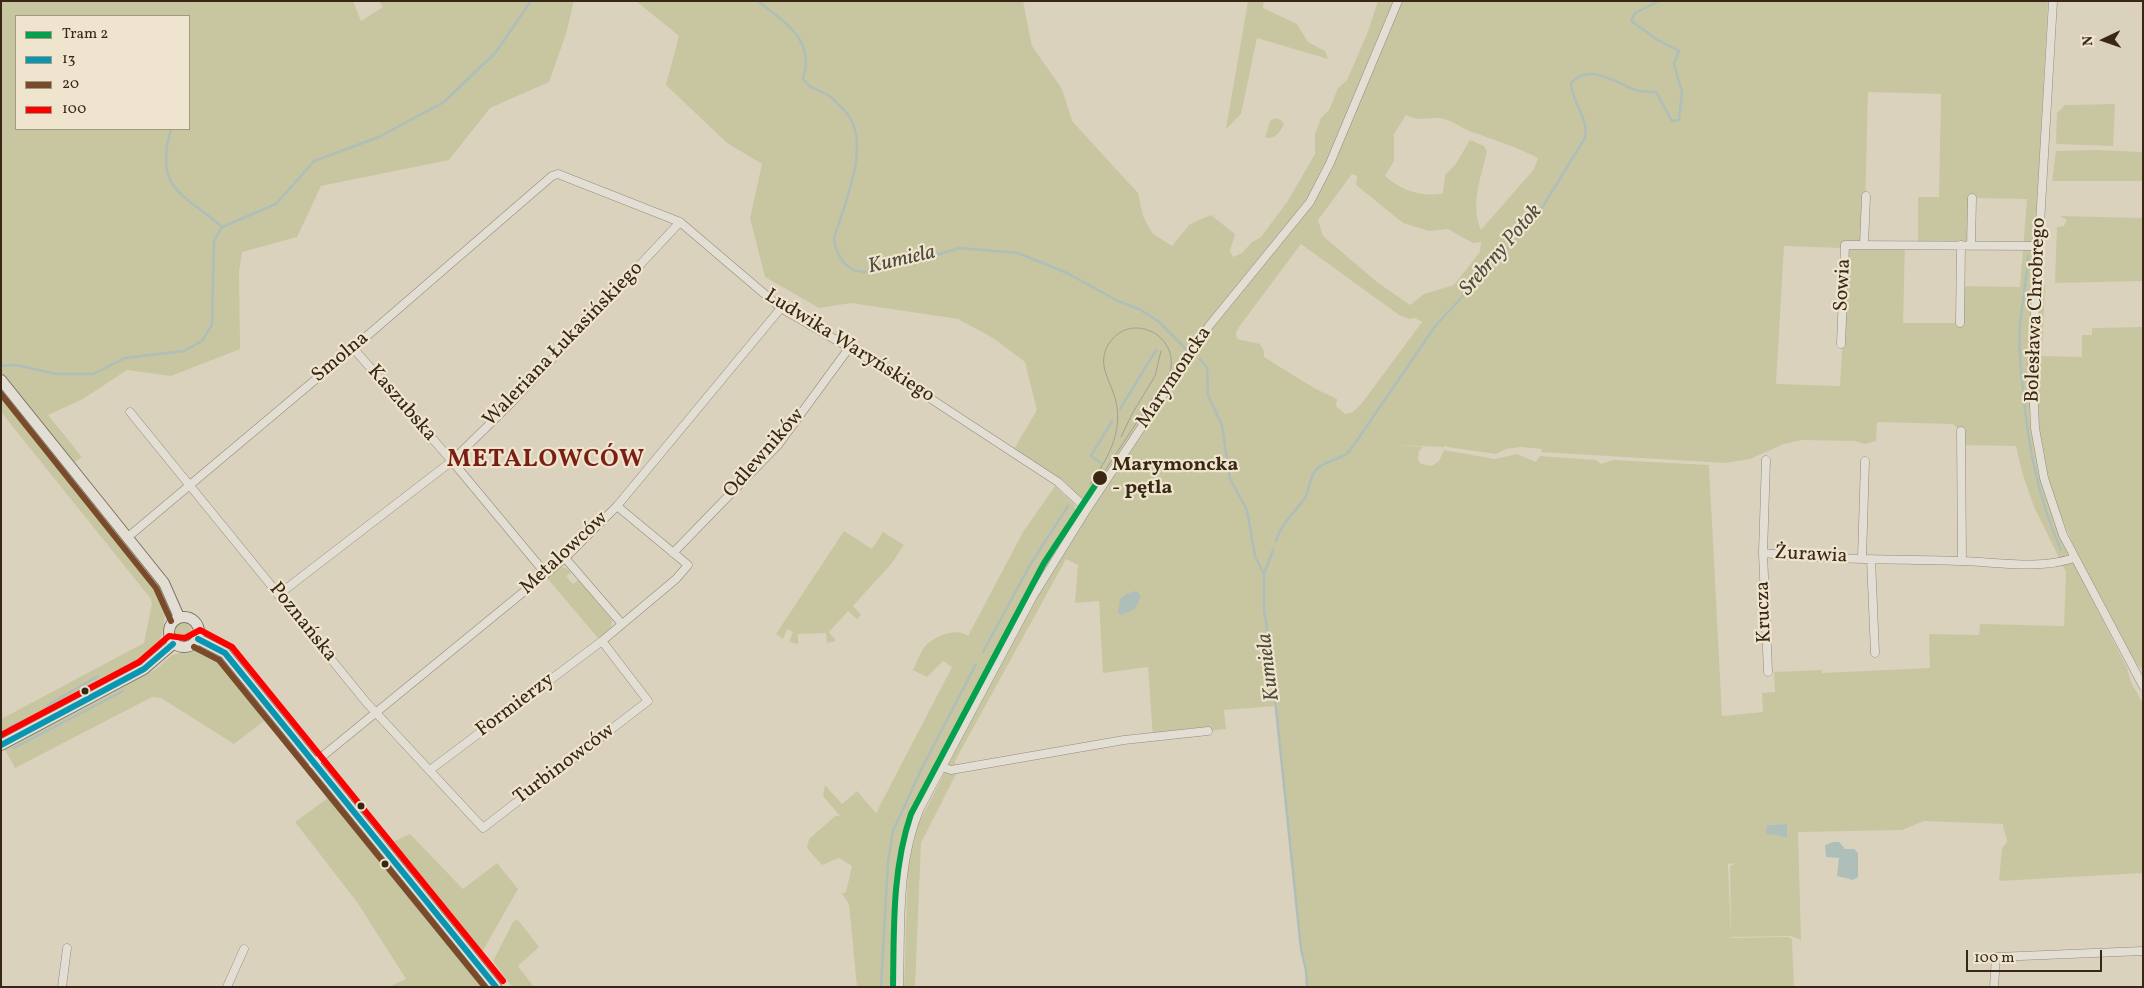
<!DOCTYPE html>
<html>
<head>
<meta charset="utf-8">
<style>
	body { margin:0 }
	#map { position:relative; width:2144px; height:988px; overflow:hidden; background:#dbd2be; font-family:Vollkorn,serif }
	canvas { display:block }
	.frame { position:absolute; inset:0; border:2px solid #372714; pointer-events:none }
	.legend { position:absolute; left:15px; top:15px; width:175px; height:115px; box-sizing:border-box; background:#efe4cd; border:1px solid #a59883; margin:0; padding:6px 9px; list-style:none; font-size:15px; color:#372714 }
	.legend li { display:flex; align-items:center; gap:10px; height:25px }
	.legend b { width:25px; border:1px solid #a59883 }
	.north { position:absolute; left:2079px; top:15px; width:50px; height:50px; -webkit-text-stroke:4px #efe4cd; paint-order:stroke; rotate:267deg; font-size:14px; font-weight:700; line-height:20px; text-align:center; color:#372714 }
	.north::after { content:''; display:block; margin:auto; width:18px; height:22px; background:#372714; clip-path:polygon(50% 0,100% 100%,50% 72%,0 100%) }
	.scale { position:absolute; left:1966px; top:950px; width:136px; height:22px; box-sizing:border-box; border:2px solid #372714; border-top:0; padding-left:6px; font-size:15px; line-height:18px; white-space:nowrap; color:#372714; -webkit-text-stroke:4px #efe4cd; paint-order:stroke }
</style>
</head>
<body>
<div id="map">
<canvas width="2144" height="988"></canvas>
<div class="frame"></div>
<ul class="legend">
<li><b style="height:6px;background:#03a04e"></b>Tram 2</li>
<li><b style="height:6px;background:#0896b2"></b>13</li>
<li><b style="height:6px;background:#7a4b2a"></b>20</li>
<li><b style="height:6px;background:#f00"></b>100</li>
</ul>
<div class="north">N</div>
<div class="scale">100 m</div>
</div>
<script>
const c = document.querySelector('canvas').getContext('2d');
c.lineJoin = 'round';
function fill(path, color) { c.fillStyle = color; c.fill(path, 'evenodd'); }
function stroke(path, color, width, dash) { c.strokeStyle = color; c.lineWidth = width; c.lineCap = dash ? 'butt' : 'round'; c.setLineDash(dash || []); c.stroke(path); }
function label(font, color, halo, rows, align = 'center') {
  c.font = font + ' Vollkorn,serif'; c.lineWidth = 4.5; c.setLineDash([]); c.textBaseline = 'middle'; c.strokeStyle = halo; c.fillStyle = color; for (const [text, x, y, turn = 0] of rows) {
    c.save(); c.translate(x, y); c.rotate((+turn || 0) * Math.PI / 180); c.textAlign = isNaN(turn) ? turn : align; if (halo) c.strokeText(text, 0, 0); c.fillText(text, 0, 0); c.restore();
  }
}
const green = new Path2D(`
	M1,1H353L361,21L383,7L379,1H574L566,34L549,82L490,108L449,160L321,186L297,237L242,252L239,272L240,349L171,376L127,370L83,399L48,415L82,457L74,463L1,372ZM16,16H189V129H16Z
	M636,1H1023L1032,46L1062,89L1072,121L1138,193L1143,216L1152,233L1172,246L1190,224L1211,215L1235,234L1230,251L1233,257L1242,253L1252,242L1261,237L1287,202L1315,154V134L1321,118L1329,110L1338,88L1347,80L1367,34L1378,1H2048L2029,354L2031,430L2042,486L2059,534L2127,668L2131,682L2143,704V873L1999,881L2002,848L2007,842C2007,835 2003,831 2003,824L1924,821L1902,830L1798,832L1801,940L1791,936L1731,937L1730,866L1736,863L1728,864L1731,938L1788,937L1792,939L1794,987H1307L1306,970L1301,949L1276,706L1224,710L1226,729L1153,737L1148,667L1103,673L1099,601L1075,603L1078,565L1066,559L955,761L956,774L921,843L915,987H904L908,866L918,825L990,683L1059,556L1202,342L1198,336L1091,495L1085,499L1079,497L1060,479L1014,449L1037,410L1025,362L993,338L958,319L851,303L819,308L765,277L750,218L762,164L727,143L666,85L679,36ZM1868,92L1941,94L1939,197H1918V245L1971,246L1972,198L2027,199L2020,287L1960,286V323H1903L1905,245H1864ZM1406,115C1423,124 1430,114 1447,120C1456,123 1463,129 1472,132C1495,140 1516,147 1538,158L1534,169L1481,230C1470,206 1481,177 1487,151L1484,146L1470,140L1455,165L1445,175L1443,193C1423,198 1400,190 1385,176L1394,161V134ZM1352,174L1357,176L1356,185L1403,223L1429,231L1448,229L1473,243L1481,242L1480,252L1454,285L1424,294L1410,305L1377,282L1323,236L1318,220ZM1301,244L1399,315L1410,319L1415,318L1422,322L1362,403L1353,412L1345,414L1336,406L1337,399L1314,388L1264,357V351L1260,344L1237,339L1236,333L1239,327ZM1784,246L1841,248L1842,353L1840,386L1776,384ZM1877,422L1953,424L1961,431V445L2016,446L2022,472L2034,507L2066,572L2064,626L1980,624L1979,635L1929,634L1930,668L1822,673V670L1774,672L1775,692L1762,693L1763,712L1722,716L1709,465L1613,460L1601,464L1596,460L1540,456L1536,462L1517,454L1495,459L1444,450L1439,461L1432,466L1421,464L1418,460L1419,451L1423,447L1394,445L1444,447L1446,445L1447,447L1496,454L1506,449L1521,447L1542,449L1541,452L1725,463L1750,459L1784,444L1802,440L1855,441L1865,444L1876,441ZM1787,824V838L1771,834L1767,825Z
	M1248,1H1264L1263,8L1297,24L1308,42L1325,51L1328,59L1257,38L1241,114L1226,129Z
	M2115,104L2113,146L2056,144L2057,113L2065,105Z
	M1275,118L1281,120L1284,124C1279,134 1276,138 1265,138L1270,121Z
	M2096,150L2143,152V181H2052L2056,151Z
	M2060,216L2143,218V281L2055,283L2057,227L2064,226L2067,220Z
	M2041,285H2045L2042,356L2082,357V335H2092V328L2143,327V670L2137,665C2097,592 2050,518 2040,433C2035,383 2038,335 2041,285Z
	M1,389L153,575C167,600 167,602 163,629C157,667 103,681 73,697C62,703 54,710 45,717C32,726 15,733 1,741V719L144,643L152,603L151,599L1,412Z
	M1055,486L1074,504L1077,515C1035,583 998,653 960,723C942,758 916,798 906,836C894,882 897,939 896,987H857L849,904L842,894L846,892L852,866L839,858L822,865L807,848L809,839L835,816H840L823,796L825,785L842,804L857,791L876,813L952,667L943,661L927,677L913,670C917,662 921,650 927,644C936,636 958,627 968,636L1023,532Z
	M844,531L872,549L883,532L904,545L892,563L853,606L861,615L857,619L848,611L829,632L836,641L827,643L826,633L798,634V644L789,642L793,632L787,629L783,639L776,634Z
	M561,567L566,568L571,572L566,576L573,584L578,580L612,620L611,627L598,638L547,578Z
	M174 632a9 9 0 1 1 18 0a9 9 0 1 1-18 0Z
	M192,650C228,648 249,693 269,717L234,744L161,698L152,697L15,768L4,748L156,669L172,655Z
	M332,795L393,877L408,888L489,987H388L406,979L357,902L295,822Z
	M410,834L463,889L497,863L518,889L481,954H476L386,845Z
	M517,919L538,945L539,947L518,966L534,987H512L493,961L513,922Z`);
const water = new Path2D(`
	M1136,591L1141,596L1135,609L1121,615L1118,613L1120,599L1126,594Z
	M1787,824V838L1771,834L1766,835L1767,825Z
	M1833,842H1839L1845,849H1854L1858,853V877L1853,880L1837,876L1839,858L1826,857L1825,845Z`);
const stream = new Path2D(`
	M758,1C784,22 816,40 803,78C808,89 818,89 828,95C833,98 837,104 842,108C875,138 845,202 834,238L836,249L843,262L853,270L865,272L924,259L959,248L1018,253L1067,273L1118,301L1139,309L1158,321L1188,351
	M171,129C154,189 181,192 221,226
	M2028,256C2027,280 2022,302 2020,325C2018,347 2021,368 2023,390C2028,446 2038,498 2061,550
	M1200,359L1207,368L1208,395L1222,425L1230,479L1247,510L1255,556L1264,574V610L1269,641L1301,949L1306,970L1307,987
	M1,366L16,365L57,374H93L125,358L184,351L202,341L212,325L214,241L222,227L276,204L314,161L379,137L444,102L496,52L531,1
	M1,393L38,440
	M1120,409L1156,350
	M1101,463L1091,456L1112,421
	M69,477L110,529
	M120,541L152,582
	M1276,541C1283,519 1295,514 1306,496C1310,487 1310,474 1318,468C1327,460 1340,460 1349,452L1436,325L1535,219L1585,138C1589,117 1572,104 1571,83C1590,62 1615,83 1636,90C1642,92 1649,92 1656,92L1672,121L1679,120L1682,92L1674,64L1679,51L1658,40L1631,21L1635,13L1659,1
	M1264,574L1273,550
	M983,652L1030,565L1068,506
	M8,728L41,712L53,702L98,676
	M14,748L123,691
	M881,987L888,861L893,831L921,770L976,664`);
const street = new Path2D(`
	M2053,1L2032,360L2035,428L2044,478L2063,535L2143,686
	M1864,245L1866,196
	M1971,246L1972,198
	M1960,323L1961,245
	M1841,344L1845,245L2039,246
	M353,348L452,461L546,574
	M130,412L366,702L483,828L648,701L602,641
	M1961,431L1962,561
	M1766,460L1763,553L1768,672
	M128,537L353,348L552,176L558,174L680,222L781,308L879,365L925,395L1058,482L1087,509
	M673,553L778,445L849,348
	M1763,553C1829,560 1895,559 1961,561C1998,562 2039,570 2074,558
	M565,558L622,624
	M1862,558L1865,461
	M1871,559L1875,653
	M278,595L452,461L511,403L680,222
	M313,764L565,558L617,506L781,308
	M942,767L951,770L1124,740L1208,731
	M430,770L602,641L676,579L688,565L617,506
	M62,987L67,948
	M227,987L244,949
	M899,987C901,927 896,864 920,808L1032,598L1087,509L1209,326L1310,202L1330,163L1398,1
	M1994,987L1996,957L2143,951`);
const secondary = new Path2D(`
	M1,380L164,583L179,617
	M169 632a15 15 0 1 1 30 0a15 15 0 1 1-30 0Z
	M198,639L225,653L496,987
	M1,745L144,669L173,644`);
const tram = new Path2D(`
	M1121,437L1132,414L1155,376L1161,351
	M1090,484C1107,460 1123,433 1116,402C1112,382 1096,366 1108,345C1129,310 1180,334 1170,372L1100,478`);
const bus1 = new Path2D(`
	M198,639L225,653L496,987
	M1,745L144,669L173,644`);
const bus2 = new Path2D(`
	M1,394L156,588L171,621
	M194,647L219,660L485,987`);
const bus3 = new Path2D(`
	M1,735L139,662L169,636L185,638L200,630L232,647L503,981`);
const tram1 = new Path2D(`
	M893,987C894,928 892,870 911,814L1044,563L1100,478`);
const markers = [
	[1100,478,8,"#372714"],
	[85,691,4.5,"#372714"],
	[361,806,4.5,"#372714"],
	[385,864,4.5,"#372714"]
];
const streetNames = [
	["Sowia",1844,285,-87],
	["Bolesława Chrobrego",2037,310,-88],
	["Waleriana Łukasińskiego",564,345,-46],
	["Ludwika Waryńskiego",849,347,32],
	["Smolna",341,358,-40],
	["Marymoncka",1175,378,-56],
	["Kaszubska",401,404,49],
	["Odlewników",765,454,-49],
	["Metalowców",565,554,-43],
	["Żurawia",1811,556,3],
	["Krucza",1765,612,-92],
	["Poznańska",302,623,51],
	["Formierzy",516,706,-37],
	["Turbinowców",565,765,-37]
];
const stopNames = [
	["Marymoncka",1112,466],
	["- pętla",1112,489]
];
const waterNames = [
	["Srebrny Potok",1502,251,-49],
	["Kumiela",902,261,-13],
	["Kumiela",1270,667,-97]
];
const districtNames = [
	["METALOWCÓW",546,461]
];
fill(green, '#c8c6a1');
fill(water, '#aebeb9');
stroke(stream, '#aebeb9', 2.5);
stroke(street, '#928b7e', 9);
stroke(secondary, '#7b7367', 12);
stroke(street, '#e3ded4', 8);
stroke(secondary, '#e3ded4', 10);
stroke(tram, '#a49e95', 1);
stroke(bus1, '#0896b2', 6);
stroke(bus2, '#7a4b2a', 6);
stroke(bus3, '#f00', 6);
stroke(tram1, '#03a04e', 6);
for (const [x, y, r, color] of markers) { const dot = new Path2D(); dot.arc(x, y, r, 0, 2 * Math.PI); c.fillStyle = color; c.fill(dot); stroke(dot, '#efe4cd', 2); }
label('20px', '#372714', '#efe4cd', streetNames);
label('bold 20px', '#372714', '#efe4cd', stopNames, 'left');
label('italic 21px', '#504b3d', '#efe4cd', waterNames);
c.letterSpacing = '1px';
label('bold 25px', '#7a1f14', '#efe4cd', districtNames);
c.letterSpacing = '0px';
</script>
</body>
</html>
